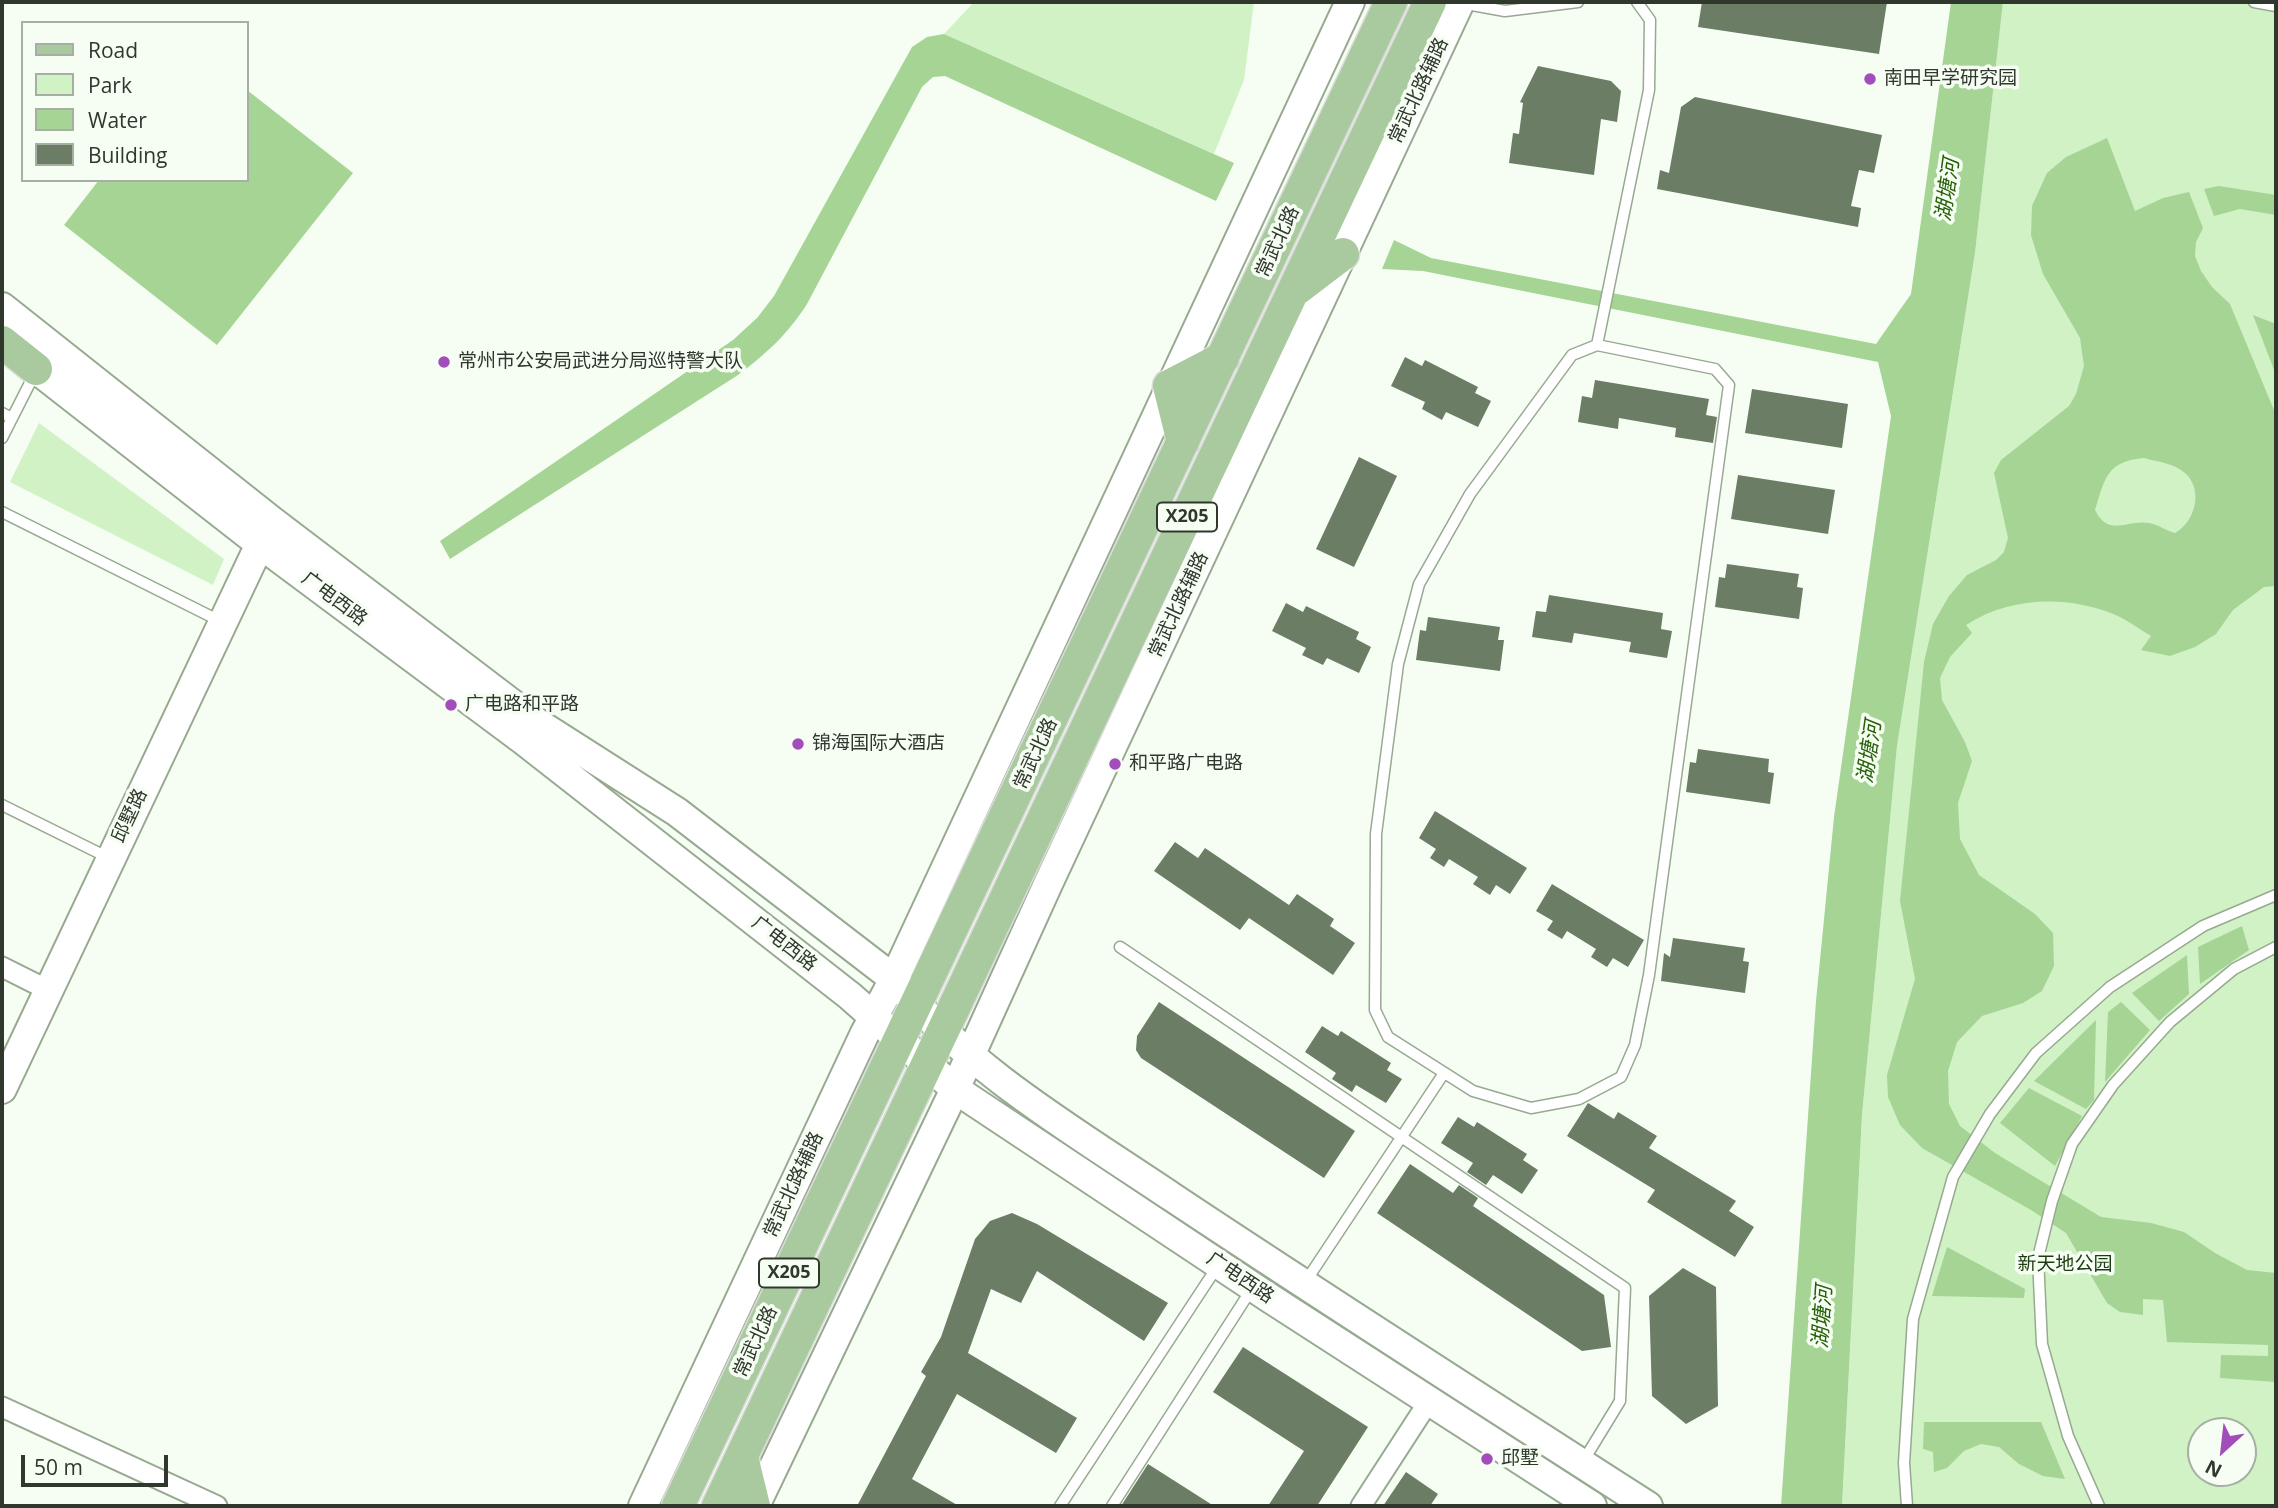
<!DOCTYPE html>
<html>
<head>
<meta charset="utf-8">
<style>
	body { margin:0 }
	#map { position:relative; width:2278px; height:1508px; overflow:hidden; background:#f6fef4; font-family:"Open Sans",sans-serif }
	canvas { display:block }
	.frame { position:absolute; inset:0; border:4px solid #30372d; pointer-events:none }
	.legend { position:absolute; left:21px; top:21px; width:228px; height:161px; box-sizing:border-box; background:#f6fef4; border:2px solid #a7aea4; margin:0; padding:9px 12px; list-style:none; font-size:21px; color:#30372d }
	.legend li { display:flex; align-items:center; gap:14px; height:35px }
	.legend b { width:35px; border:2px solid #a7aea4 }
	.north { position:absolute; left:2187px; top:1417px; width:70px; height:70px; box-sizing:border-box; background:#f6fef4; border:2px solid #a7aea4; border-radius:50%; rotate:207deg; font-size:19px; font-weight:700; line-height:28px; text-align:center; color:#30372d }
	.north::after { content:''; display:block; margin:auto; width:24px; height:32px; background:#a34dbb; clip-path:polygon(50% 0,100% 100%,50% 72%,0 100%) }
	.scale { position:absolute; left:21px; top:1455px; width:147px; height:32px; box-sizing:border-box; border:4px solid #30372d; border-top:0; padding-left:9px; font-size:21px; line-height:24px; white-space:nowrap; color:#30372d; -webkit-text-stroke:5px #f6fef4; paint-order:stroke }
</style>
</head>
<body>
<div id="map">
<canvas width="2278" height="1508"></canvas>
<div class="frame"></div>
<ul class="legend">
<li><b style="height:9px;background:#a9ca9e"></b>Road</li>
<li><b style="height:19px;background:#d0f2c5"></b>Park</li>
<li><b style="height:19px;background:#a5d495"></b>Water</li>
<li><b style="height:19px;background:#6b7d65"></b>Building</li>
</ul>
<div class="north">N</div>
<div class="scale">50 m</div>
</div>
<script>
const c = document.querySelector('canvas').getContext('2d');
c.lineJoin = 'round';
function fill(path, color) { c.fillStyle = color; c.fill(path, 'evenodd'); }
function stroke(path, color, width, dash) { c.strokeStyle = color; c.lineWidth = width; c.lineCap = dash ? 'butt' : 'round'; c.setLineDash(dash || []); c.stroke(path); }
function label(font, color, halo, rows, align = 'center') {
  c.font = font + ' "Open Sans","Noto Sans SC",sans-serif'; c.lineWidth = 7; c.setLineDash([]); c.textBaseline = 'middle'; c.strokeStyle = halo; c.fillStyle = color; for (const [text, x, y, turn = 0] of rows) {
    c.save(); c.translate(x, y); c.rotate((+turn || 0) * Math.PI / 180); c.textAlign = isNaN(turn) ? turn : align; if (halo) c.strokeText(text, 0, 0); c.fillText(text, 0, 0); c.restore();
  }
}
const green = new Path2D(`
	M974,2H1254L1244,80L1214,154L944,34Z
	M2003,2H2276V1506H1842L1862,1115L1897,746L1975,253ZM2201,1431H2243V1473H2201Z
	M39,423L224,559L213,585L10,482Z`);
const water = new Path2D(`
	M1951,2H2003L1975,253L1897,746L1862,1115L1842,1506H1781L1816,1001L1834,817L1891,416L1878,362L1423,271L1382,269L1394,240L1431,258L1876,344L1911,294Z
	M944,34L1234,163L1216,201L945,76L933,77L922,87L807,304C787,335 767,353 738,375L450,559L440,541L733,340L757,318L774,296L912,47L927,37Z
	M247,90L353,173L217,345L64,225L99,180H247Z
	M2107,138L2135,211L2163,198L2189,192L2203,228L2196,242L2195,256L2201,271L2212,287L2230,304L2276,415V586L2264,587L2233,610L2216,634L2195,647L2170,656L2141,650L2151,636C2139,629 2126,619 2113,614C2066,595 2009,597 1966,625L1972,633L1950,657L1940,678L1942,700L1965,742L1972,761L1958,803L1960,839L1979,875L2035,914L2053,933L2054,966L2042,991L2023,1003L1982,1016L1957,1042L1948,1071L1949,1104L1960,1126L1995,1153L2101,1217L2151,1223L2184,1232L2215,1253L2247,1270L2276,1273V1382L2220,1378L2221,1355L2268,1356V1345L2167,1342L2163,1300L2143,1299V1315L2120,1312L2107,1303L2066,1233L2031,1210L1922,1148L1900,1125L1888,1097L1887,1075L1915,979L1900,901L1924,662L1933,624L1949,596L1967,575L1996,560L2004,552L2008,538L1994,473L2001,460L2069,406L2076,394L2084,366L2080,338L2043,274L2031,235L2032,206L2047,173L2066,157ZM2144,458C2158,462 2174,463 2185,473C2204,490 2195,522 2175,533C2167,531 2157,524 2149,523C2127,519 2109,538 2095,510C2105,478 2107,461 2144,458Z
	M2219,186L2276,195V215L2240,209L2214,216L2204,189Z
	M2253,315L2276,324V375Z
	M2242,926L2249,950L2200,984L2198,947Z
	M2187,955L2189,994L2159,1021L2132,993Z
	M2121,1002L2150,1030L2105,1082L2108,1012Z
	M2096,1020L2094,1100L2086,1109L2034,1081Z
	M2029,1088L2082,1116L2055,1166L2000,1123Z
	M1947,1247L2025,1289L2024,1298L1932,1296Z
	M1924,1422H2041L2065,1479L2043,1476L2019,1464L1999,1447L1981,1444L1964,1451L1947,1468L1934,1472L1933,1452L1923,1449Z`);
const building = new Path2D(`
	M1702,2H1887L1879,54L1698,27Z
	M1538,66L1611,81L1621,91L1617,122L1601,119L1594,175L1509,163L1513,133L1519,134L1523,103L1520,102Z
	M1695,97L1882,135L1874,173L1859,170L1851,206L1861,208L1858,227L1657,189L1660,170L1669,173L1681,107Z
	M1405,357L1422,366L1425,360L1478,387L1475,393L1491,401L1478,427L1446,412L1442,420L1422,409L1425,402L1391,386Z
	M1595,380L1709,399L1706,415L1717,417L1713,443L1675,437L1676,428L1619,418L1618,429L1578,422L1582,396L1592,398Z
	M1752,389L1848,404L1842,448L1745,433Z
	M1359,457L1397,476L1354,567L1316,549Z
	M1738,475L1835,490L1828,534L1731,519Z
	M1727,564L1799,574L1797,587L1803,588L1799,619L1715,607L1719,577L1725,578Z
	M1549,595L1663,613L1661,629L1672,631L1667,658L1629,652L1631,642L1574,633L1572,643L1532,637L1536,611L1546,612Z
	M1286,603L1303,612L1306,606L1359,632L1356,639L1371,647L1359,673L1327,658L1323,665L1302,655L1306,648L1272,631Z
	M1428,617L1500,627L1498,640H1504L1500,671L1416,660L1420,630L1426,631Z
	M1698,749L1769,759L1768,772L1774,773L1770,804L1686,792L1690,762L1696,763Z
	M1435,811L1527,868L1510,894L1496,885L1490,895L1473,884L1478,877L1449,859L1444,867L1430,858L1436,849L1419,838Z
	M1175,842L1198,858L1205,848L1289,905L1297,894L1334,919L1330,926L1355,943L1333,975L1249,918L1240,930L1154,871Z
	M1552,884L1644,940L1628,967L1613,958L1607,967L1591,957L1596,949L1567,931L1562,939L1547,930L1553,921L1536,911Z
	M1673,938L1745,948L1743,961L1749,962L1745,993L1661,981L1664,953L1670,957Z
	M1159,1002L1355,1131L1324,1178L1141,1058L1136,1050L1137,1036Z
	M1322,1026L1338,1036L1341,1031L1391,1063L1387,1070L1402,1079L1386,1103L1356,1085L1352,1092L1332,1079L1336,1073L1305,1052Z
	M1588,1103L1614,1119L1618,1112L1657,1136L1649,1148L1736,1201L1729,1211L1754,1227L1735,1257L1647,1202L1655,1190L1567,1136Z
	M1458,1117L1474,1127L1477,1122L1527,1154L1523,1160L1538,1170L1522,1194L1493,1175L1486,1185L1467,1172L1473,1163L1441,1143Z
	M1410,1164L1453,1193L1459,1185L1478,1198L1473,1206L1604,1295L1611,1347L1582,1351L1377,1213Z
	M1012,1213L1037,1224L1168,1303L1144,1341L1037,1271L1021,1303L991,1289L968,1353L1077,1418L1056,1453L957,1394L912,1479L959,1506H857L926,1376L921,1372L941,1337L975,1239L990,1221Z
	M1683,1268L1716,1287L1718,1406L1686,1424L1652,1396L1649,1296Z
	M1243,1347L1368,1427L1317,1506H1268L1304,1451L1213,1392Z
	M1148,1464L1214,1506H1121Z
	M1406,1472L1438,1494L1430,1506H1383Z`);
const lane = new Path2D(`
	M2254,2L2276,6
	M1461,3L1505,11L1578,2
	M1597,345L1715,369L1729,385L1649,975L1635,1045L1621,1077L1579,1099L1531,1108L1473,1091L1388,1037L1375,1010L1376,834L1398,664L1419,584L1470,494L1572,355Z
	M1597,345L1649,90L1650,20L1637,2
	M2,413L12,418
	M2,438L35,373
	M2,512L222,622
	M2,805L109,858
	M1120,947L1625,1288L1620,1401L1584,1460
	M1306,1281L1444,1073
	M1060,1506L1217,1267
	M1112,1506L1251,1290
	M1907,1506L1904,1463L1913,1319L1953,1177L1990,1114L2036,1053L2110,987L2203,926L2276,895
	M2099,1506L2068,1436L2042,1344L2038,1258L2052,1201L2072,1144L2113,1085L2170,1022L2234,969L2276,947`);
const street = new Path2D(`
	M2,967L48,990
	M2,1407L217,1506
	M1361,1506L1429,1401`);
const secondary = new Path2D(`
	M2,307L272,521L536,722L677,812L894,979C970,1071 1074,1131 1172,1197C1330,1302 1489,1404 1648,1506
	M36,369L260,544L523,740L850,996L955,1089L1268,1297L1592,1506
	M2,1089L260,544
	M643,1506L865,1033L894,979L1350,2
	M755,1506L955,1089L1048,884L1460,2`);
const primary = new Path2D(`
	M1297,289L1343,254
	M2,342L36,369
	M1183,442L1169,386L1223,358
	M742,1457L754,1506
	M678,1506L1391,2
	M718,1506L1430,2`);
const markers = [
	[1870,79,7,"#a34dbb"],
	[444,362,7,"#a34dbb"],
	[451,705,7,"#a34dbb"],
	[798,744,7,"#a34dbb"],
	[1115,764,7,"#a34dbb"],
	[1487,1459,7,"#a34dbb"]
];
const shields = [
	[1187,517,60],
	[789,1273,60]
];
const shieldNames = [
	["X205",1187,517],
	["X205",789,1273]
];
const poiNames = [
	["南田早学研究园",1884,79],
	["常州市公安局武进分局巡特警大队",458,362],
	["广电路和平路",465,705],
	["锦海国际大酒店",812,744],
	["和平路广电路",1129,764],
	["邱墅",1501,1459]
];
const streetNames = [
	["常武北路辅路",1419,91,-65],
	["常武北路",1278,242,-65],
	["广电西路",334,599,37],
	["常武北路辅路",1179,605,-65],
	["常武北路",1036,754,-65],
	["邱墅路",130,816,-65],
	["广电西路",784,944,38],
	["常武北路辅路",794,1185,-65],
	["广电西路",1240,1278,34],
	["常武北路",756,1342,-65]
];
const parkNames = [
	["新天地公园",2065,1265]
];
const waterNames = [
	["湖塘河",1948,190,-82],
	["湖塘河",1870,752,-82],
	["湖塘河",1823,1317,-86]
];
fill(green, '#d0f2c5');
fill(water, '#a5d495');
fill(building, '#6b7d65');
stroke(lane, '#97a991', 13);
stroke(street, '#97a991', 23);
stroke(secondary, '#97a991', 32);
stroke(primary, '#dadbd9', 35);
stroke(lane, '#fff', 10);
stroke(street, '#fff', 19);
stroke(secondary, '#fff', 28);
stroke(primary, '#a9ca9e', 32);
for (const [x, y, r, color] of markers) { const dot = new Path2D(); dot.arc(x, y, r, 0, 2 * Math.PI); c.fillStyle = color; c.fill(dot); stroke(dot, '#f6fef4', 2.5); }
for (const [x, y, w] of shields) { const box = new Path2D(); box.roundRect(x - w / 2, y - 14.5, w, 29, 5); c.fillStyle = '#f6fef4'; c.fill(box); stroke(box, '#30372d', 2); }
label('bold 18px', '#30372d', null, shieldNames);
label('19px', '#30372d', '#f6fef4', poiNames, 'left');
label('19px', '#30372d', '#f6fef4', streetNames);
label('19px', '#1c3b10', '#f6fef4', parkNames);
label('italic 21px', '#255f06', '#f6fef4', waterNames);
</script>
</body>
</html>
